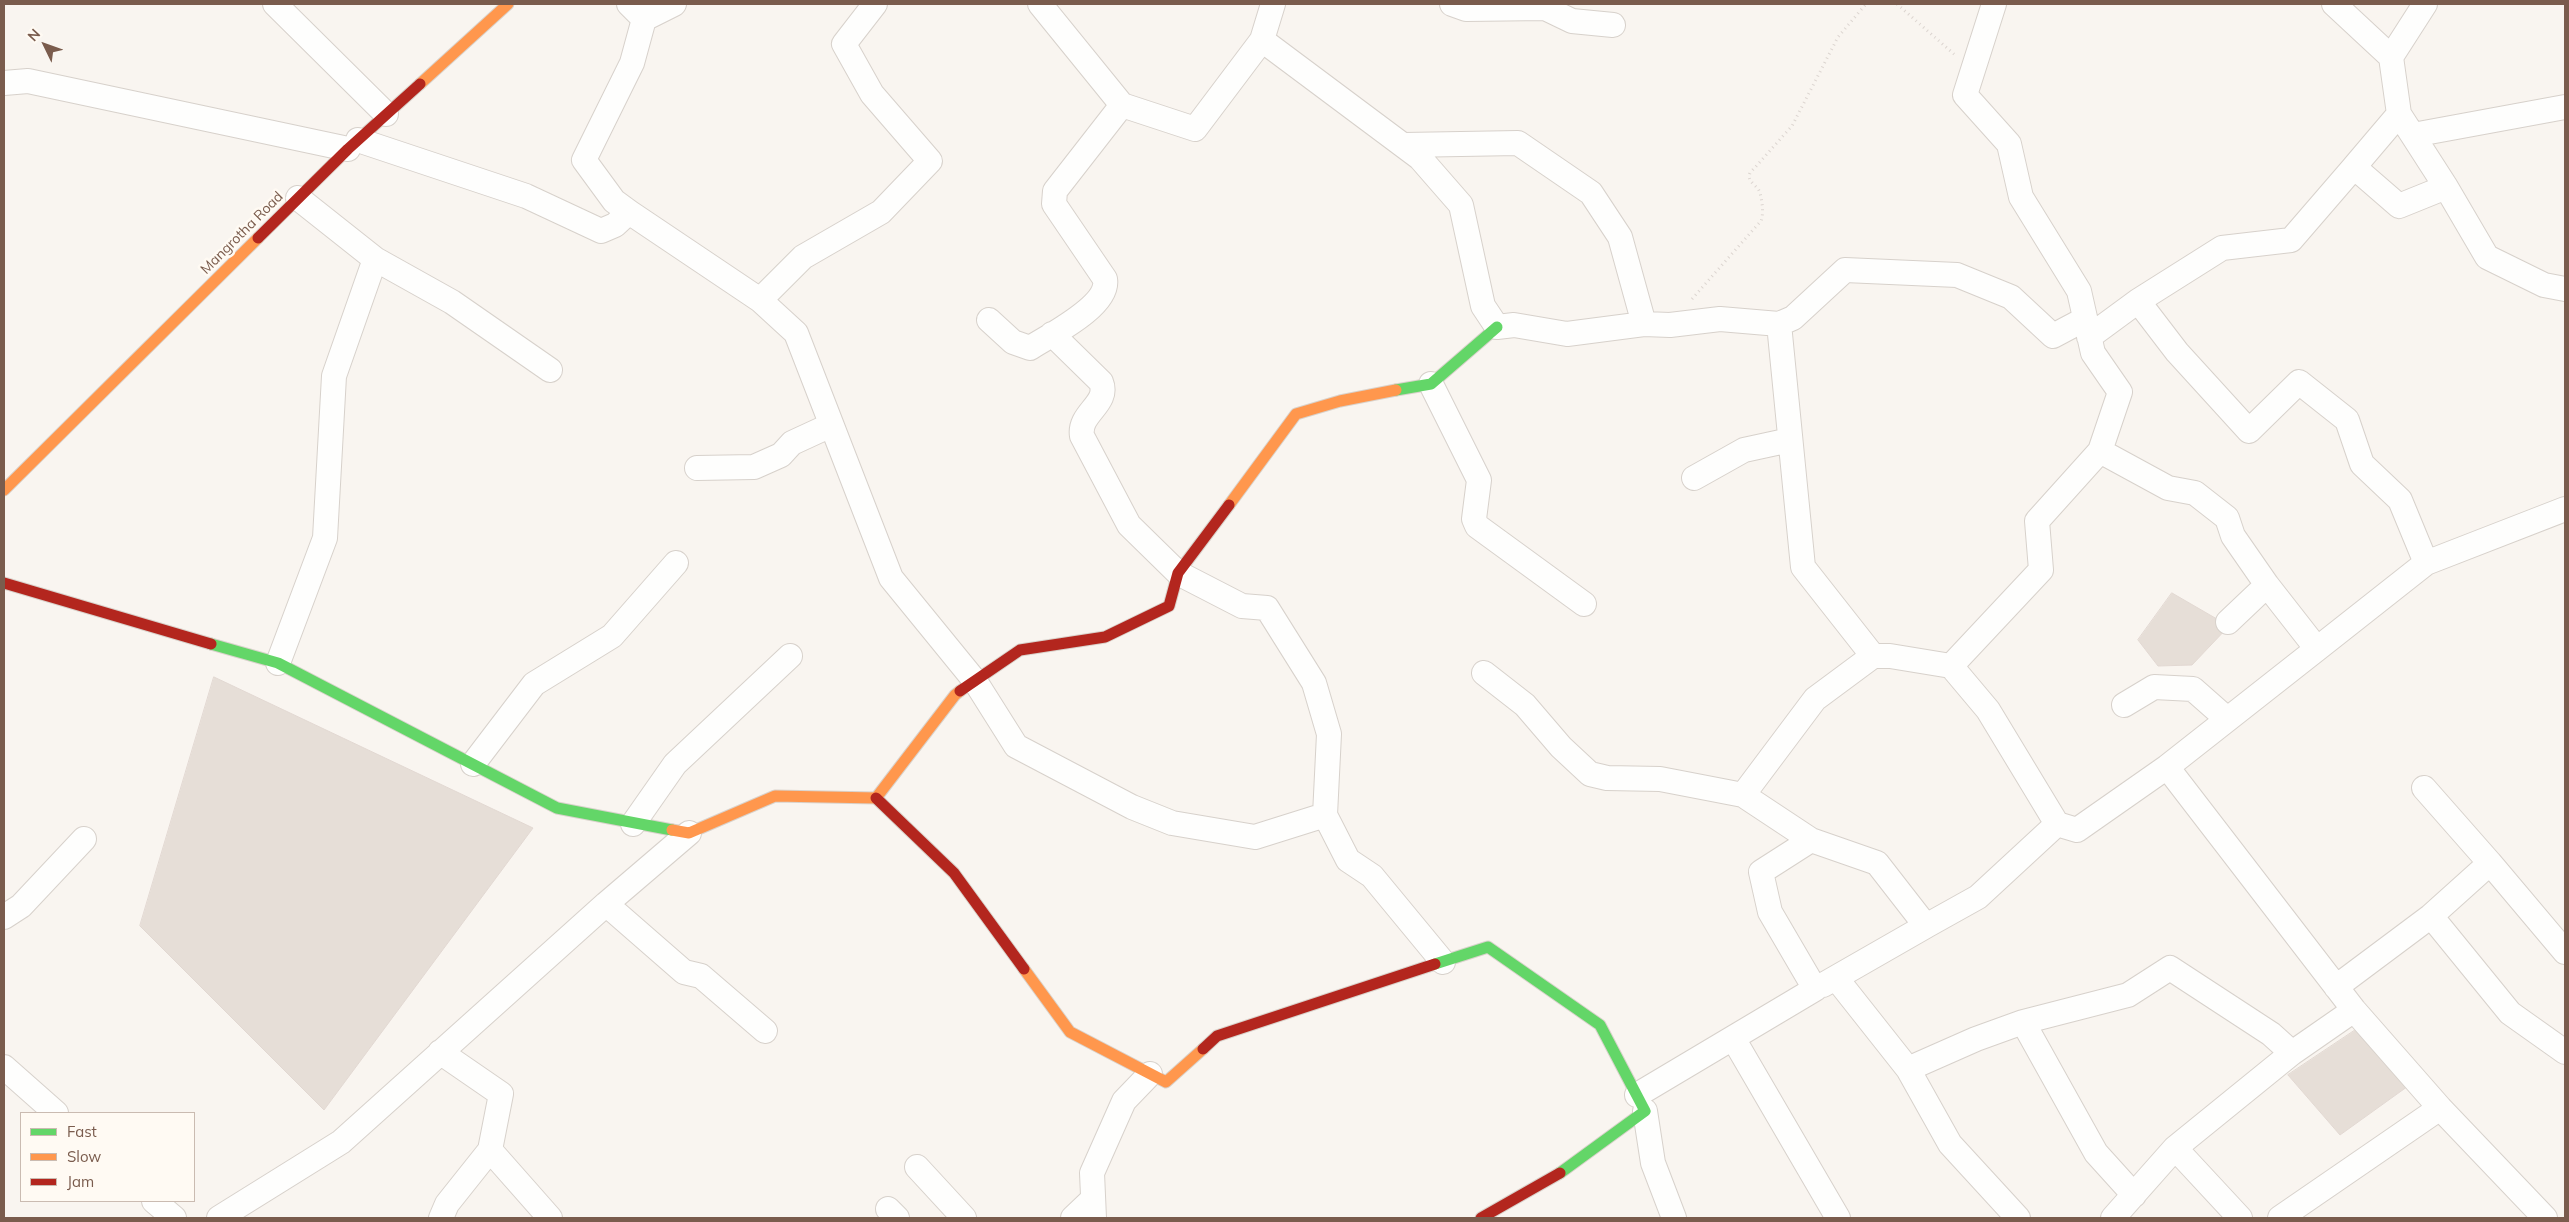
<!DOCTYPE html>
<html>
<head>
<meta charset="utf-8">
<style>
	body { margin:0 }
	#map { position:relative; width:2569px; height:1222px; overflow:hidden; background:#f9f5f0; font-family:Mulish,sans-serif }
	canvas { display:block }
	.frame { position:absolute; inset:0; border:5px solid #7a5c4d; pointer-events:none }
	.legend { position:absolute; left:20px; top:1112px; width:175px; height:90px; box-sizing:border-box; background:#fffaf3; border:1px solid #cabbb1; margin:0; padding:6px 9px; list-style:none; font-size:15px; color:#7a5c4d }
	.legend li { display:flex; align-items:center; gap:10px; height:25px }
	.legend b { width:25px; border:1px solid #cabbb1 }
	.north { position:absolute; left:20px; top:20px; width:50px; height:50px; -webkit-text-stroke:4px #fffaf3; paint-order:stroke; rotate:312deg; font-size:14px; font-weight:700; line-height:20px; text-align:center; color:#7a5c4d }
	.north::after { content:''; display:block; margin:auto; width:18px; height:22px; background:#7a5c4d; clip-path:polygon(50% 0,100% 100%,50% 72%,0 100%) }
</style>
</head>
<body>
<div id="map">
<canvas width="2569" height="1222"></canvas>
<div class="frame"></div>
<ul class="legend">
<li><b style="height:6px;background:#63d668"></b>Fast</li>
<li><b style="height:6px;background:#ff974d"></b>Slow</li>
<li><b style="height:6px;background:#b3261e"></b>Jam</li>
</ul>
<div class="north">N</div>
</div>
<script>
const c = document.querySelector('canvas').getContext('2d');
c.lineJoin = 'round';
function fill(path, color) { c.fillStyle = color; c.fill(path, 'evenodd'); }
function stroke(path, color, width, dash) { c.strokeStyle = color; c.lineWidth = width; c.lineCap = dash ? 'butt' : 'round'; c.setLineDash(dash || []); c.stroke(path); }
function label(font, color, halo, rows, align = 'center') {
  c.font = font + ' Mulish,sans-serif'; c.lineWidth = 5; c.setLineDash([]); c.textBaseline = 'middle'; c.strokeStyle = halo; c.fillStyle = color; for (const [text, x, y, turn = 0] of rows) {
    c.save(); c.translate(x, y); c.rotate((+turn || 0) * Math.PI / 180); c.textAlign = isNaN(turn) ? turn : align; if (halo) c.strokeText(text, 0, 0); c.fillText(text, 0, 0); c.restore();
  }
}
const building = new Path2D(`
	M2172,593L2229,626L2192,665L2158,666L2138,640Z
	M214,677L533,828L324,1110L140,926Z
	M2360,1027L2411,1084L2340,1135L2288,1075Z`);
const path = new Path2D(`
	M1897,4L1955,55
	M1692,299L1761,221C1764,213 1762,201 1760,193C1758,185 1746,182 1750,173L1792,126L1838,37L1866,4`);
const street = new Path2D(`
	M275,4L386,114
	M1040,4L1122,105L1195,129L1262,40
	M1273,4L1262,40L1420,158L1461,205L1483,306L1497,327L1514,325L1567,334L1644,324L1670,325L1720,319L1779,324L1793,318L1845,270L1957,275L2011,297L2053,336L2085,319
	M1452,4L1466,9L1545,8L1572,21L1613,25
	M1994,4L1965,95L2009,144L2021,197L2079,291L2093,353L2120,392L2100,451L2168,488L2195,493L2227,518L2233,536L2267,585L2228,622
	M2334,4L2391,57
	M2425,4L2391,57L2399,114L2446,187
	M644,19L674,4
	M4,83L28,81L348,149
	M2413,135L2565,107
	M358,140L526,196L601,231L615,225L629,212L614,201L584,160L632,63L644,19L629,4
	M1404,145L1518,143L1591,193L1620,237L1644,324
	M2354,167L2399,114
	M629,212L760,300L803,257L881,212L930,161L872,94L844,44L875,4
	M375,259L452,302L550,370
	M760,300L796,333L891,578L975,681L1016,746L1132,807L1172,823L1255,837L1325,815L1329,734L1314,683L1267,608L1242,606L1178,573L1129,525L1082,436C1078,413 1110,404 1101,382L1052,334
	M2138,301L2177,352L2249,431L2299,382L2347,420L2362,464L2400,500L2426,563
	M989,320L1013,342L1030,348C1050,335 1110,306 1105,279L1054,204L1055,191L1122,105
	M1779,324L1803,567L1873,656
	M2089,337L2138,301L2222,248L2291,240L2354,167L2399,206L2446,187L2487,257L2544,285L2565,289
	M1431,384L1479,480L1474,519L1477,526L1584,604
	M697,468L754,467L781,455L792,443L831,425
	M1694,478L1744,450L1790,440
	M2317,649L2426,563L2565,509
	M278,663L325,538L334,376L375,259L298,198
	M1951,666L2041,570L2037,521L2100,451
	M1484,673L1525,705L1561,747L1590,774L1607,778L1660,779L1743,795L1811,840L1761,872L1770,912L1815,989L1637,1095
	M2124,705L2154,687L2193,689L2227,719
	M473,764L534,684L612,636L676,563
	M2167,767L2354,1010L2440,1108L2545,1218
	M2424,788L2490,863
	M1743,795L1815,699L1873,656H1890L1951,666L1988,710L2057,824L1978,897L1926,926
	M1325,815L1348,860L1372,876L1443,962
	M633,824L675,764L790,656
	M2057,824L2077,830L2167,767L2317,649L2267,585
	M1811,840L1877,863L1926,926L1823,985
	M606,904L684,972L701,976L765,1031
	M2431,916L2510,1013L2565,1052
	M4,917L21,906L84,839
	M1836,978L1908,1069L1950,1144L2018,1218
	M2336,987L2431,916L2490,863L2565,952
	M2023,1022L2096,1153L2134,1195
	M1733,1038L1838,1218
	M440,1052L501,1094L490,1150L550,1218
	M2292,1053L2354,1010
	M4,1067L56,1113
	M1908,1069L1976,1039L2023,1022L2128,995L2170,968L2271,1034L2292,1053L2175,1148L2113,1218
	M1645,1111L1653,1163L1674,1218
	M2175,1148L2240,1218
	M917,1167L964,1218
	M154,1201L174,1218
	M888,1209L897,1218
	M219,1218L341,1142L606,904L689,833
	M441,1218L447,1204L490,1150
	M1073,1218L1093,1199
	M1094,1218L1092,1173L1124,1101L1150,1074
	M2280,1218L2440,1108`);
const fast = new Path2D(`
	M1396,390L1431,384L1497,327
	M211,644L278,663L557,808L672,830
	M1435,964L1488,947L1600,1025L1645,1111L1560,1173`);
const slow = new Path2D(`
	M420,84L508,4
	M4,490L258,238
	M1229,505L1296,414L1340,401L1396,390
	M672,830L689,833L775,796L876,798L955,695L960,691
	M1024,969L1070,1032L1166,1082L1203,1049`);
const jam = new Path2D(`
	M258,238L348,149L420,84
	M4,583L211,644
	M960,691L1020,650L1105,637L1169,606L1178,573L1229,505
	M876,798L954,873L1024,969
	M1203,1049L1217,1036L1435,964
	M1481,1218L1560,1173`);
const streetNames = [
	["Mangrotha Road",242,233,-45]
];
fill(building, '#e6ded7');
stroke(building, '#e2d8d2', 1);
stroke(street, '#d7d1cb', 26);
stroke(fast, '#d9d2cb', 13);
stroke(slow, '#d9d2cb', 13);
stroke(jam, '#d9d2cb', 13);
stroke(path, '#dcd5d0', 3, [1, 4]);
stroke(street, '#fefefd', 24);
stroke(fast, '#63d668', 11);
stroke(slow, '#ff974d', 11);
stroke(jam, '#b3261e', 11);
label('14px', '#7a5c4d', '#fffaf3', streetNames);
</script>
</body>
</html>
